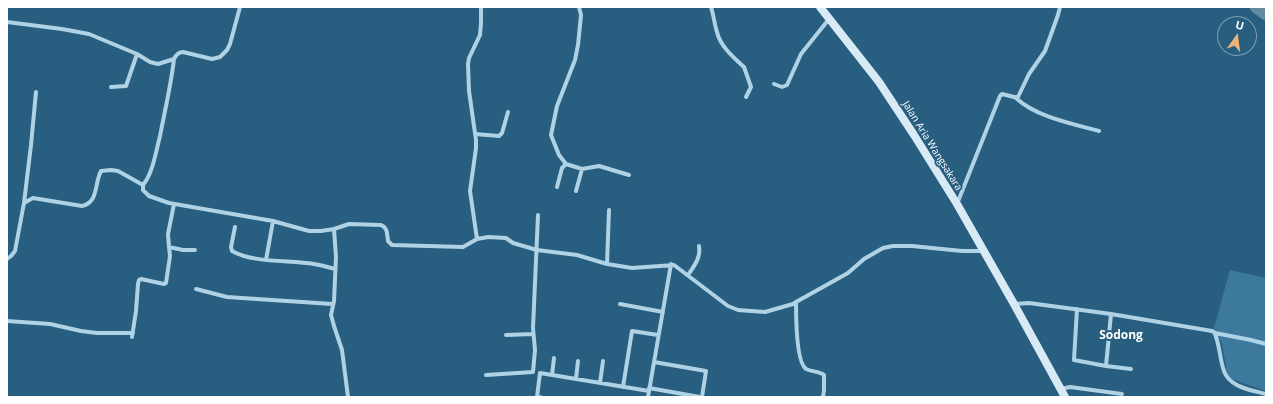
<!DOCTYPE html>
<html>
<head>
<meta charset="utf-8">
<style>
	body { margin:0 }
	#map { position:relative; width:1273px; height:404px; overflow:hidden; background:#285e7f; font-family:"Open Sans",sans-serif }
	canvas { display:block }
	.frame { position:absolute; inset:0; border:8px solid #fff; pointer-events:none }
	.north { position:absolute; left:1217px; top:16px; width:40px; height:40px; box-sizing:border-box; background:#285e7f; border:1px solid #7e9eb2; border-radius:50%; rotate:14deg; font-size:11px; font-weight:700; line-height:16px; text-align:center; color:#fff }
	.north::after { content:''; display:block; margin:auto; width:14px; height:18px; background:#edb475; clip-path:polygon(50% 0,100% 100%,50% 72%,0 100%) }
</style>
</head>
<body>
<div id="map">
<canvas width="1273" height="404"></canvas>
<div class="frame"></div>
<div class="north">U</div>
</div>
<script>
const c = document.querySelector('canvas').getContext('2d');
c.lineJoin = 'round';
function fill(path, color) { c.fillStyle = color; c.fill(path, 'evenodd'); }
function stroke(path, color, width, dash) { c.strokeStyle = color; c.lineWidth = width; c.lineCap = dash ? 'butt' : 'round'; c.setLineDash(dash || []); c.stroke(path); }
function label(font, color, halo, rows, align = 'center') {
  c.font = font + ' "Open Sans",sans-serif'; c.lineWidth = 4; c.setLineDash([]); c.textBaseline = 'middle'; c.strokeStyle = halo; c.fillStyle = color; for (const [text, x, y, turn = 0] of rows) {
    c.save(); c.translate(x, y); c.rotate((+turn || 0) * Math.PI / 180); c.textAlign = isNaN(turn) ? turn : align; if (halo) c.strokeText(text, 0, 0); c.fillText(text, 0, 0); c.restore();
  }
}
const green = new Path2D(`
	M1230,270L1266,278V391L1228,378L1222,344L1219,338L1212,335Z`);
const river = new Path2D(`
	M1255,7L1266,15`);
const street = new Path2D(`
	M579,7L581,15L578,45L575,60L557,106L551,135L559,155L566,164L582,169L599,166L629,175
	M711,7C714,16 714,23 717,32C720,46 734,58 744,67L751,87L746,97
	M7,22L62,29L89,34L137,54L150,62L158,64L174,59
	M774,84L782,87L787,85L801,54L829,19
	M111,87L126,86L137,54
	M1016,98C1036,117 1073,124 1099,131
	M475,134L499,136L502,133L508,112
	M143,185V190L149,196L169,203L273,221L309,231H321L334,229L349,224L381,225C388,228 387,234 388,241L392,245L463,247L477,239L488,237L506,238L513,243L537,250L577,255L607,264L632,268L674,265L728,306L738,310L765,312L793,304L796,302
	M557,187L562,168L566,164
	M576,191L582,169
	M24,203L31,145L36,92
	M957,204L1000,96L1002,94L1014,97H1018L1029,74L1045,51L1058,15L1060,7
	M235,227L231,247L232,251C253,263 289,260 314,264C321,265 328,267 335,269
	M334,229L336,257L334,301L331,315L334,326L342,350L348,397
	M477,239L470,191L476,148V140L469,91L468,64L469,58L480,35L481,23V7
	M169,247L168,234L174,204
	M7,259L11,256L15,251L24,203L33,198L82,206C99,202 94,184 101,171L111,170L118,171L143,185C153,173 156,151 160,136C165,110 171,85 174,59C176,55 179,52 183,52L212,59L220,57L227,50L230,44L240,7
	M266,260L273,221
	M607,264L609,210
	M688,275C694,266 701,258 699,246
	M196,289L227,297L332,304
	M620,304L663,312
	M1015,304L1029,303L1111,314L1212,331L1215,333L1216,337C1220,348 1220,360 1224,371C1229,387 1251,390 1266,394
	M1077,309L1074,360L1106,366L1131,369
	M7,321L50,324L81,331L97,333H133
	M1215,333L1251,340L1266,344
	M506,335L533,334
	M132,337L136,311L138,284L139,280L141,279L164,284L166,283L170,256L169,247L183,250H195
	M654,362L706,371L702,397
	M1106,366L1111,314
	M486,375L533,372L535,350L533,328L538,215
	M552,375L554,358
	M576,379L578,361
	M600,383L603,361
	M623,387L632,331L658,335
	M649,388L700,397
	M1061,389L1070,387L1122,394
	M540,397H537L540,373L649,391
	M648,397L671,264
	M823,397L824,390V375C819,371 812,372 806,369C796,362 796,315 796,302L848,273L864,259L883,248L893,246H912L962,251H983`);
const secondary = new Path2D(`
	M820,7L879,82L914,135L957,204L1014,304L1065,397`);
const streetNames = [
	["Jalan Aria Wangsakara",932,146,58]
];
const quarterNames = [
	["Sodong",1121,336]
];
fill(green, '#3d799c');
stroke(river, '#658ba1', 11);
stroke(street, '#afd2e5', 4);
stroke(secondary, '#d8eaf5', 8);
label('10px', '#fff', '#285e7f', streetNames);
label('bold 12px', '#fff', '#285e7f', quarterNames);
</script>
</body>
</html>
